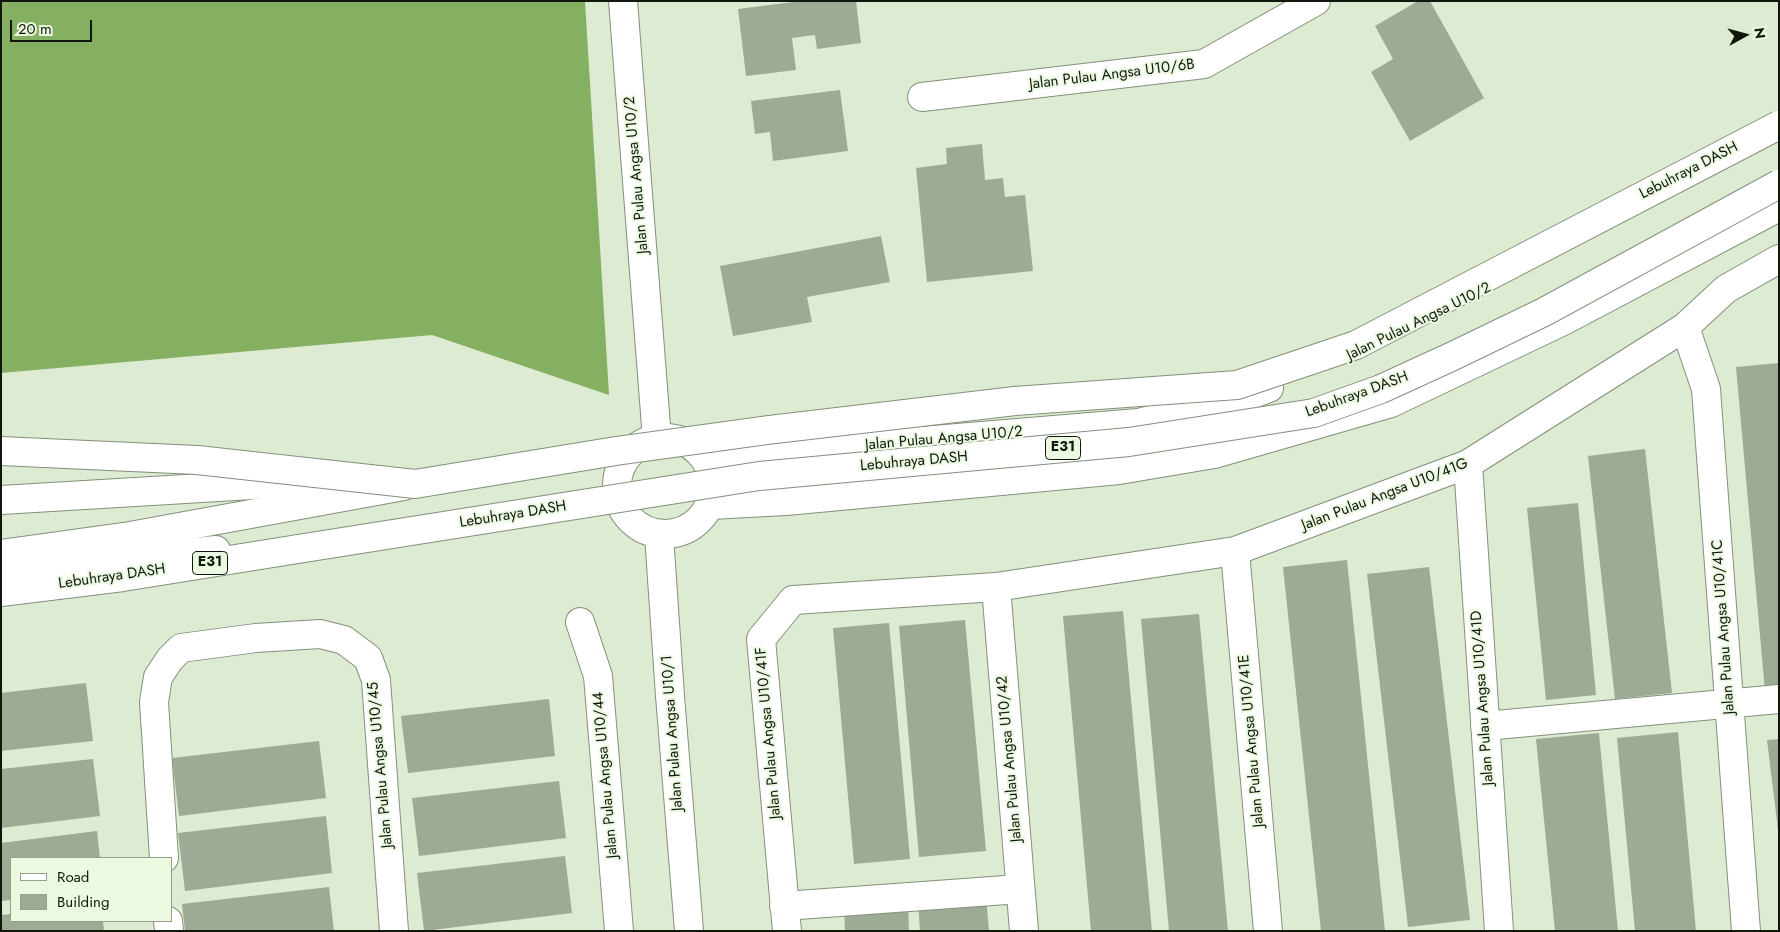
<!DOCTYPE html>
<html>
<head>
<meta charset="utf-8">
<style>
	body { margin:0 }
	#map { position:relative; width:1780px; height:932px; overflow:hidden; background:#ddebd3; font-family:Jost,sans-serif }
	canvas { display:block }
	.frame { position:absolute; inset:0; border:2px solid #12170e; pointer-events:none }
	.legend { position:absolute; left:10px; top:857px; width:162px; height:65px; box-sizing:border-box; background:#eaf9e0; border:1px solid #949f8c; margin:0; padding:6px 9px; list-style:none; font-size:15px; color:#12170e }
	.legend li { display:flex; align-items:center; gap:10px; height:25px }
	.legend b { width:25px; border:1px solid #949f8c }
	.north { position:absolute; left:1720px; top:10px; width:50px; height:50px; -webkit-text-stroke:4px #eaf9e0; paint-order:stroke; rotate:83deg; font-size:14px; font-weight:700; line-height:20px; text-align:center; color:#12170e }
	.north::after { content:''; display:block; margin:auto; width:18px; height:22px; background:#12170e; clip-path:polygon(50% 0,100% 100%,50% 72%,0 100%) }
	.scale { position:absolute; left:10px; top:20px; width:82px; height:22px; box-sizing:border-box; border:2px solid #12170e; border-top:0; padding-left:6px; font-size:15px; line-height:18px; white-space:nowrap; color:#12170e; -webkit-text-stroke:4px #eaf9e0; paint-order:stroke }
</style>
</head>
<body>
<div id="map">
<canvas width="1780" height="932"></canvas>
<div class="frame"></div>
<ul class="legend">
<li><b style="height:6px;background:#fff"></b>Road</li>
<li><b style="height:14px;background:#9eab94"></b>Building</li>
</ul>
<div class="north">N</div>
<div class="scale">20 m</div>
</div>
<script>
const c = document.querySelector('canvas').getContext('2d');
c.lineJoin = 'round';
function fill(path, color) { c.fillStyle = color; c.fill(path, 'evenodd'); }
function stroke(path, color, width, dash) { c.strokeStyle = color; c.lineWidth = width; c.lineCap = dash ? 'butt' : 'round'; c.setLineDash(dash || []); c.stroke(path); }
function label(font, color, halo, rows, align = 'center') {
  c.font = font + ' Jost,sans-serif'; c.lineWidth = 4; c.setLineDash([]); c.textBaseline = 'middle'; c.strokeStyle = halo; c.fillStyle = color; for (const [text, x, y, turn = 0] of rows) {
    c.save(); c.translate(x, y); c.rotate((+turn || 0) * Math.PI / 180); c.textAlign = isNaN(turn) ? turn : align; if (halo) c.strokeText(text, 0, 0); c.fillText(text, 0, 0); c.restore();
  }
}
const forest = new Path2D(`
	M1,1H585L609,395L432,335L1,373Z`);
const building = new Path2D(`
	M801,1H856L861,43L817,49L815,35L792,38L796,70L746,76L738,9Z
	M1418,1H1430L1484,98L1410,141L1371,72L1393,59L1375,26Z
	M840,90L848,151L773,161L770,132L755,134L751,101Z
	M982,144L985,180L1003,178L1005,197L1025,195L1033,271L927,282L916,168L947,164L946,148Z
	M881,236L890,282L807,297L812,322L733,336L720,266Z
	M1779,363V690L1765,691L1736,367Z
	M1645,449L1672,693L1615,699L1588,456Z
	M1578,503L1596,695L1546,700L1527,508Z
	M1347,560L1385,931H1321L1283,567Z
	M1429,567L1470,920L1408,927L1367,574Z
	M1123,611L1152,931H1091L1063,616Z
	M1199,614L1228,931H1169L1141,619Z
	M965,620L986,851L919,857L899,626Z
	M889,623L910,859L854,864L833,628Z
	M86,683L93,741L1,751V693Z
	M549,699L555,756L408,773L401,716Z
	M1678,732L1696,931H1635L1617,738Z
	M1599,733L1618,931H1555L1536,739Z
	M1779,739V830H1778L1767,740Z
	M319,741L326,798L179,816L172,758Z
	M93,759L100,816L1,828V769Z
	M559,781L566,838L419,856L412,798Z
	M326,816L332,873L185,891L178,833Z
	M97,831L100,858H11V900L1,901V843Z
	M565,856L572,913L424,931L417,873Z
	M329,887L334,931H185L182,904Z
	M986,897L989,931H920L918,902Z
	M908,904L909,931H845L844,908Z
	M11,914V921H103L104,931H1V915Z`);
const minor = new Path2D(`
	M623,1L657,439
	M922,97L1204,64L1316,1
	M1685,327L1706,389L1746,931
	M617 486a48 48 0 1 1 96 0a48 48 0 1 1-96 0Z
	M705,459L1138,423L1248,396L1269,388
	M1468,464L1499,931
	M1,500L319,481
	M710,505L786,501L1119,470L1214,454L1391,403L1563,321L1779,207
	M659,535L670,696L689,931
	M1235,551L1268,931
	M1,572L216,550
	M996,587L1024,931
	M580,622L598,676L619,931
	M1485,726L1779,699
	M164,858L154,702L158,677L170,659L181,648L256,638L320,634L344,640L368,658L376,680L394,931
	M784,906L1020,889
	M168,921L169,931
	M787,931L761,639L793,600L996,587L1235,551L1468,464L1685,327L1726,289L1779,259`);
const highway = new Path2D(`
	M1,451L44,453
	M1,554L130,536L404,486
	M1,592L123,577L298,549`);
const highwayBridge = new Path2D(`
	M44,453L197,460L415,484L616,451L768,430L1015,401L1237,385L1356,345L1779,125
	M298,549L759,476L1129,442L1314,413L1381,389L1453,356L1544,312L1779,184`);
const shields = [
	[1063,448,35],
	[210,563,35]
];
const shieldNames = [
	["E31",1063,448],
	["E31",210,563]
];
const streetNames = [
	["Jalan Pulau Angsa U10/6B",1112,75,-7],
	["Lebuhraya DASH",1689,171,-27],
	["Jalan Pulau Angsa U10/2",637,175,-95],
	["Jalan Pulau Angsa U10/2",1419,322,-26],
	["Lebuhraya DASH",1357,395,-20],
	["Jalan Pulau Angsa U10/2",944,439,-5],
	["Lebuhraya DASH",914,462,-5],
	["Jalan Pulau Angsa U10/41G",1385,495,-21],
	["Lebuhraya DASH",513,515,-9],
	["Lebuhraya DASH",112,577,-8],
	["Jalan Pulau Angsa U10/41C",1724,627,-94],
	["Jalan Pulau Angsa U10/41D",1483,698,-94],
	["Jalan Pulau Angsa U10/1",673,733,-94],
	["Jalan Pulau Angsa U10/41F",769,733,-95],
	["Jalan Pulau Angsa U10/41E",1252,741,-95],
	["Jalan Pulau Angsa U10/42",1010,759,-95],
	["Jalan Pulau Angsa U10/45",381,765,-95],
	["Jalan Pulau Angsa U10/44",606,775,-95]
];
fill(forest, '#85af61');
fill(building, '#9eab94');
stroke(minor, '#83907a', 30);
stroke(highway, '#83907a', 30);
stroke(minor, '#fff', 28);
stroke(highway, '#fff', 28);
stroke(highwayBridge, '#83907a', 30, []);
stroke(highwayBridge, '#fff', 28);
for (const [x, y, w] of shields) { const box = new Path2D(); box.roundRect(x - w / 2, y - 11.5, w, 23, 4); c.fillStyle = '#eaf9e0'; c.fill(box); stroke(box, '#12170e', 1); }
label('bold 14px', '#12170e', null, shieldNames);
label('15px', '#12170e', '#eaf9e0', streetNames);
</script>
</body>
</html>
